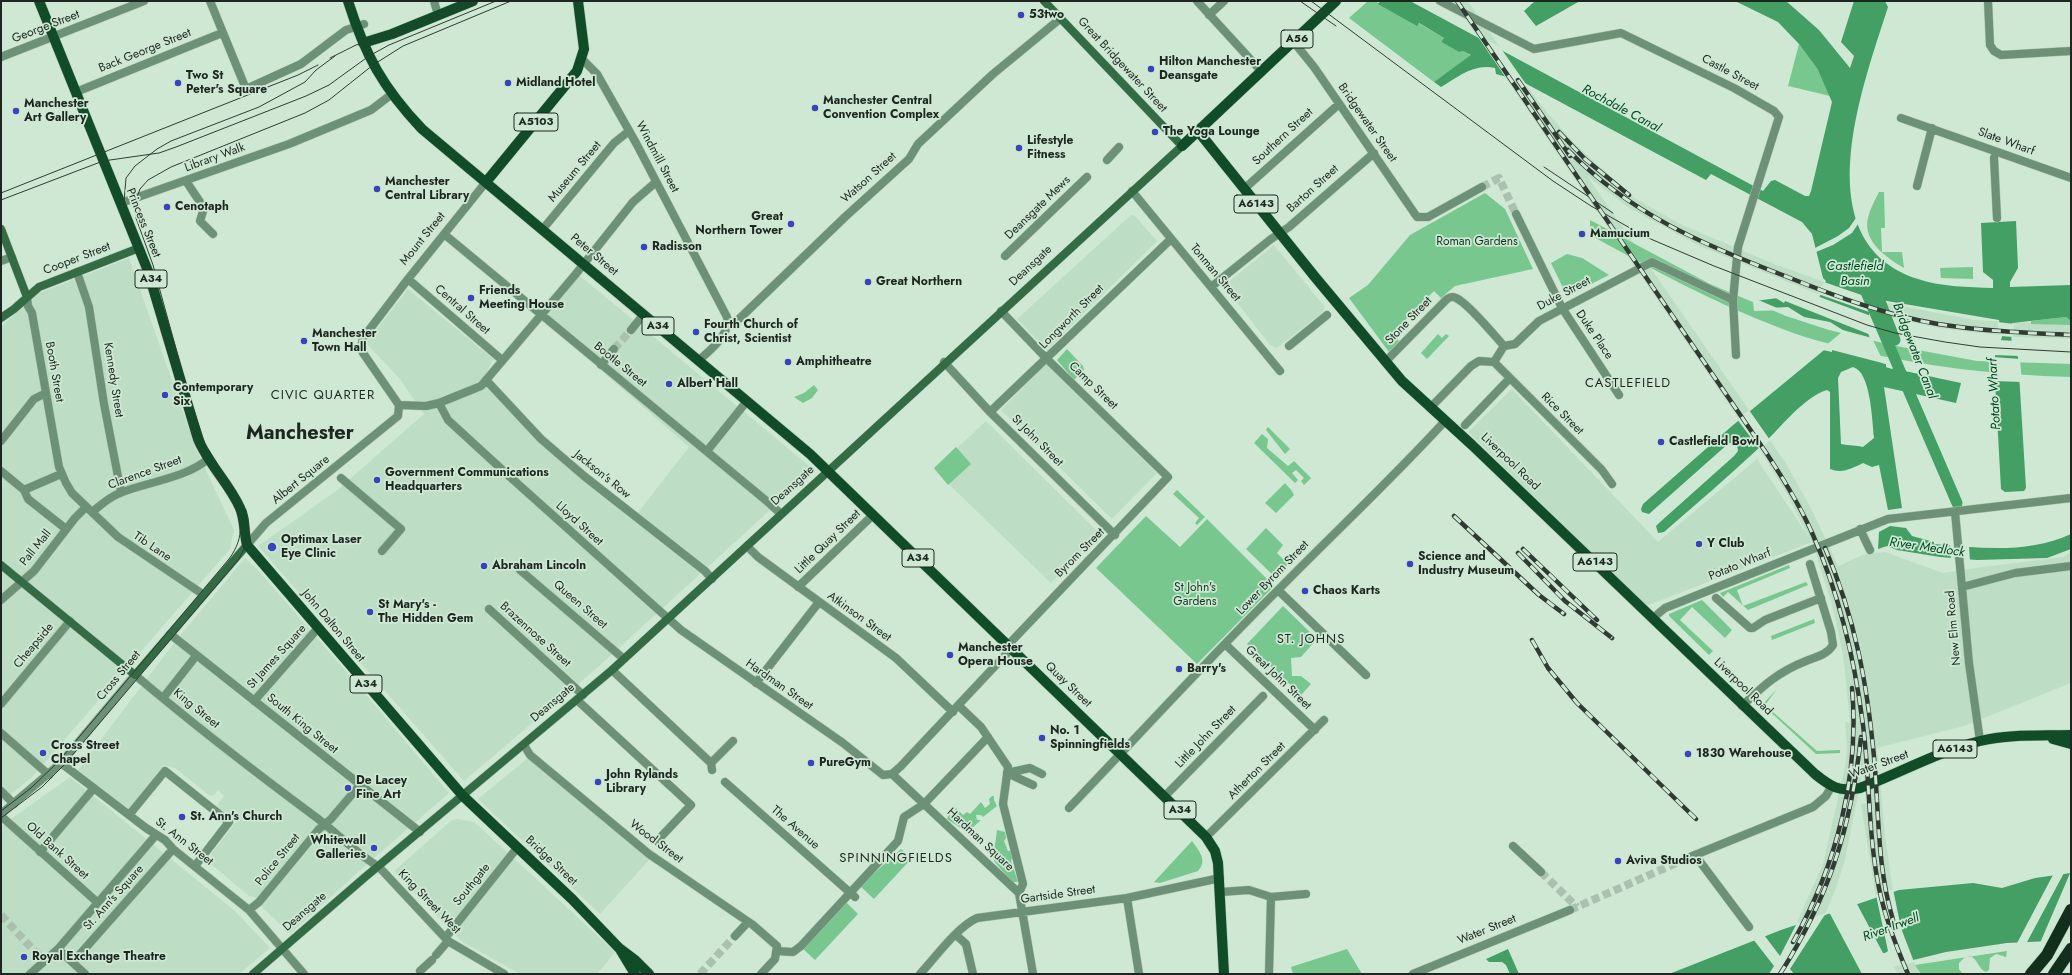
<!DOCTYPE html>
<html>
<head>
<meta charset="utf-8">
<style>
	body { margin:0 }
	#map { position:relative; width:2072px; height:975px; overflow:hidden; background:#cee8d4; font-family:Jost,sans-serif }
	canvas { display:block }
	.frame { position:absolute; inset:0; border:2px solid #1d2720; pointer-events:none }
</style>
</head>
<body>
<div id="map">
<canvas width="2072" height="975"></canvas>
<div class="frame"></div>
</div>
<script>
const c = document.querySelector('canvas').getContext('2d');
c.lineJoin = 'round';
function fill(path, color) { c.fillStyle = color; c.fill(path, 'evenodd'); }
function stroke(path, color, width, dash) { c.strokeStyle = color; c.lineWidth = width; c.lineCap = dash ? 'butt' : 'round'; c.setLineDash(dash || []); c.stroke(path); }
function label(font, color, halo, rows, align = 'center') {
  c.font = font + ' Jost,sans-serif'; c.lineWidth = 3.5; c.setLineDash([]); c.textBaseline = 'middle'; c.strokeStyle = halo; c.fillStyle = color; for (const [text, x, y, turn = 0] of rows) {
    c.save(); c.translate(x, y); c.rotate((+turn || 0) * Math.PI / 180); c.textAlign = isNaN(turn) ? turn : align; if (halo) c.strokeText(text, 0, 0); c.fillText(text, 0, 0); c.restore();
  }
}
const built = new Path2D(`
	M1453,1H1468L1529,89L1550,116L1575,144L1633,197L1680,224L1774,264L1881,302L1974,320L2071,325V339L2016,337L1938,328L1876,314L1820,295L1697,245L1628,207L1587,176L1785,462L1812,510L1838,566L1865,554L1885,552L1943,573L1982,567L2063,557L2071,552V683L1964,726L1877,748L1885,836L1892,885L1901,928L1915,965L1921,974H1898L1885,953L1861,804L1866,803L1863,770L1845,860L1836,888L1826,912L1787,974L1795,927L1823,864L1845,767L1847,748L1845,722H1850L1843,655L1832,604L1812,542L1646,606L1468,432L1512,389L1658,542L1757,459L1810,539L1788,496L1761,451Z
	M1131,215L1135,216L1157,241L1047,350L1017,319Z
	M1274,245L1325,307L1323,312L1277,348L1270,345L1225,287L1227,283Z
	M129,258L196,449L234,530L230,549L33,776L1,803V327L34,295Z
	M579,275L814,470L598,667L464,781L258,546L336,491L424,414L400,379L366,343L408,289L493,359L482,382L633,519L689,447L542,319Z
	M1046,364L1157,473L1112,519L1001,410Z
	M986,421L1099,533L1051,583L934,470Z
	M245,558L259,571L363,691L449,793L358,872L290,934L260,905L255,897L249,896L212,865L211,854L236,822L219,808L218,804L224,796L218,790L214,795L210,796L175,768L164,765L128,809L78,770L174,643Z
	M529,757L650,859L600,914L478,799Z
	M70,777L235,911L270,948L239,974H1V826Z
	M457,819L474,822L481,828L615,952L597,974H520L464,943L454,934L394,871L452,820Z`);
const green = new Path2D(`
	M1368,1H1375L1416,25L1418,23L1444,38L1441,42L1459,52L1463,51L1472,56L1434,82L1349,18Z
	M1799,44L1820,73L1830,96L1788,86Z
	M1879,192H1884L1885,228H1881L1882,252H1902L1904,268C1887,258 1862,241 1868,218C1870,209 1875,200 1879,192Z
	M1485,193L1505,209L1533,269L1455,286L1441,298L1434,291L1392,333L1399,341L1389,352L1349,298L1368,285L1410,235Z
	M1590,220L1710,284L1786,316L1829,330L1891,345L1977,361L2071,364V377C1998,375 1926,367 1855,350C1830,344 1804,338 1780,328C1714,303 1652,269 1590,235Z
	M1567,254L1582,258L1609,275L1567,296L1551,263Z
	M1973,267V279L1941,278L1940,268Z
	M2066,317L2071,321V325L2031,324V321Z
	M1438,334L1442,338L1446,334L1449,336L1427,359L1421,353Z
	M1067,349L1083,366L1084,370L1074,380L1057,360Z
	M814,385L818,390L812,398L803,403L794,397L804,393Z
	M1268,427L1290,449L1285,454L1266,430Z
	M1262,434L1268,439L1267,448L1288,466L1294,461L1311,478L1304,485L1301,481L1304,478L1296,470L1292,473L1298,480L1295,483L1254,443Z
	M956,447L971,464L948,485L934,468Z
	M1285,483L1292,491L1294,495L1276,513L1265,503Z
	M1177,490L1205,517L1197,525L1195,523L1199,518L1173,494Z
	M1146,516L1180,547L1207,519L1274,586L1197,664L1096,568Z
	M1266,528L1283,545L1277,553L1288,564L1275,577L1246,549Z
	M1789,565L1790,568L1737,590L1743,606L1806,582L1808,585L1748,610L1728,592L1723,597L1720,593Z
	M1702,600L1732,630L1725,638L1692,607L1680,620L1713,651L1709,655L1669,616V614Z
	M1283,606L1317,639L1301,657L1291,658L1292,676H1301L1311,684L1301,695L1247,644Z
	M1814,619L1815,623L1772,640L1771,636Z
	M1777,689L1765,705L1817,751L1840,750V753L1816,754L1764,706L1762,705Z
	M992,796H994V800L997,806L983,817L981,815H976L977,820H981L972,828L962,829L947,819L949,814L954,819L960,818L958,812H954L956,808L963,815L967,812L970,814L981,802L985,808L990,804L989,799Z
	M997,830L1005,832L1006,838L1004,841L1008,851H1012L1013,855L1011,861L1018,882H1012L994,861L993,856L999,861L1004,859L1000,854L994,853Z
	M1192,841C1199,851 1208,860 1198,871L1160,883L1154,882Z
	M901,849L912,858L874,899L860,886Z
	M845,901L858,914L815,960L802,948Z
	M1347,949L1362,974H1293L1291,967Z
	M2007,951L2006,957L1996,954L1990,958L1989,970L1986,972C1978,969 1978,959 1970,956L1964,958L1959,963V969L1963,974H1921L1915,965Z`);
const water = new Path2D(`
	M1380,1H1410L1763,191L1771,181L1775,180L1805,196H1809L1811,191L1832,102L1818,70L1799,44L1778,22L1735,1H1786L1819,30L1850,68L1854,56L1841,42L1854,1H1885L1888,7C1863,86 1803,242 1918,279C1942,287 1968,287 1993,288V280L1983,272L1981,223L2016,221L2018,268L2010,282V287L2071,285V321L2066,317L2012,323C2011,336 2010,347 2018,357L2026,488L2024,491L2005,492L2001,489L1995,381V356L2002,337L1999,320L1881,300L1877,297C1868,303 1867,327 1869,336C1872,345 1878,354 1882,363L1887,364L1886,367L1961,383L1956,403L1884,387L1902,508L1888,510L1879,465L1872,467L1863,463C1853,468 1842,474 1830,469V392L1827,390C1803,397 1779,430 1760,447C1729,476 1696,504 1664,532L1658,533L1656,526L1659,523L1734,456L1738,451L1737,445L1734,443H1729L1649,514L1642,512L1641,509L1643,504L1732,426L1846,332L1830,322L1804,317L1788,307L1754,309L1755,301L1778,298L1784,301L1819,298L1826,281L1823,278L1812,234L1802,222L1711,174L1706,180L1521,81L1496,74L1495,68C1474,63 1458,77 1441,87L1434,82L1471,55L1463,51L1459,52L1441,42L1444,38L1419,23L1417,26L1378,4ZM1853,367C1871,372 1872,420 1874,438L1863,447C1857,445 1849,446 1841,444L1838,378L1841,372Z
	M1535,1H1580L1536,26L1524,11Z
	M1890,526L1906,528L1912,536L1934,542V544C1980,548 2028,554 2071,534V549L2047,558L1977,560L1940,557L1897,550L1887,546L1878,549L1879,532Z
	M2071,873V940L2007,943L1946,952L1856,974H1669L1781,930L1899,890L1973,883L2002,888L2035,878Z
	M1508,949L1519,974H1510L1506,965L1502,962H1489L1486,959Z`);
const pier = new Path2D(`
	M1476,34L1500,47L1528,87L1506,78Z
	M1856,218L1858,224L1852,233L1833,245L1816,252L1815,248L1838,236L1849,228Z
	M1824,282L1876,300L1872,313L1818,294Z
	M1817,296L1871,316V335L1785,301L1784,303L1774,297H1779L1783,300Z
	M1756,299L1782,310L1783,308L1790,310L1754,311L1753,301Z
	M1997,322L2015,324H2023L2014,325L2013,337L2000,336Z
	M1839,329L1872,338L1883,361L1888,362V366L1893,367L1892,369L1886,367V364L1832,350V352L1823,350V348L1843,331Z
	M1999,340L2014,341L2015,350L2020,356L1994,355Z
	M1993,357L2020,359L2022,382L1993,381Z
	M1749,410L1770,440L1760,450L1737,419Z
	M1950,543L1969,545L1970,562L1951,560Z
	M2065,871L2026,944L2016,945L2054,873Z
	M2071,871V942L2040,943Z
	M1893,889L1901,928L1914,962L1862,974L1829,912L1856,902L1883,953H1885L1888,951L1876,895Z
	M1826,913L1790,969L1794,974H1769L1774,966L1753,939L1764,935L1780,956L1797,923Z`);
const canal = new Path2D(`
	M1873,283L1895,340
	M1866,292L1957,503`);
const streetTunnel = new Path2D(`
	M1482,187L1499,178L1516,214
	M614,349L631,330
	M1541,872L1577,907
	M1570,910L1690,857
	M1,915L37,954
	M700,974L735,936`);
const street = new Path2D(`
	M210,1L246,89L301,64L346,30L364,24
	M434,1L438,15
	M1197,1L1262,72
	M1440,1L1534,49L1621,33L1734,88L1774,111L1779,117L1738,247L1733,300L1736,355
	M1988,1L1990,45L1994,51L2001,55L2071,51
	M1209,15L1224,1
	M1288,35L1314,67L1417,217H1428L1482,187
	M1,57L144,1
	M582,59L597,74L636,143L727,317C731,333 711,350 699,360
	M76,92L222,33
	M1901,118L2071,178
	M1994,158L1997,218
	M1107,160L1119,147
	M186,181L204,208L200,221L213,234
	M1917,186L1932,128
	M1244,189L1339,104
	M1132,191L1280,371
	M121,203L289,144L371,110L392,94
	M1516,214L1562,308L1619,395
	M542,230L614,143L629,131
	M444,234L769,503L781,514
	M1005,256L1087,177
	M1,261L12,257
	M77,272L89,307L104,404L121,492
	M408,279L502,360
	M1211,287L1271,239L1289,227L1374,153
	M27,297L28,306L32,313L59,467L66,483L72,493L118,537L204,595
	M1001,311L1047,359L1168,477L1008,645
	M728,325L733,324L739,319L845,217L909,159L918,144L993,74L1061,18
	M631,330L644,314
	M1289,346L1327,315
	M1504,346L1515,344L1539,321L1652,262L1733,300
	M944,362L990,412L1115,535
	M1385,362L1447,299C1450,297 1453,296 1456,298C1468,303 1494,335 1504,346
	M1494,362L1602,470L1612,484
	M1494,362L1504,346
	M601,365L614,349
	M486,380L541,439L584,476L705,571L712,579
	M439,403L448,420L509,476L681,630L843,743L883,775L892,774L901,766L1011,649
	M399,405L426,406L439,403L481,386L575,275L633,202L656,182
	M1430,408L1471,366L1479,361L1494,362
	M990,412L1171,239
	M1465,425L1510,378
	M1,441L34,399L46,393
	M707,451L747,401
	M1,471L24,490
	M341,478L401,529L382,551
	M24,490L28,499L66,529
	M24,490L61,474
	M92,512C101,505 109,497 120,493C147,482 186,478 208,459
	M1955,512L1969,663L1980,741
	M1860,529L1870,550
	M247,545L266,523L398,416L399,405L363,353L361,348L363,338L408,279L486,182
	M747,546L758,557L896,658L953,712
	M520,570L624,659
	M798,587L873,515
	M1962,587L2015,573L2071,566
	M1278,590L1366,675
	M1716,598L1750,628H1753L1765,620L1821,598
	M1,600L34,571L75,518L86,507
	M489,609L583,695
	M1653,618L1665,608L1888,519L2071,498
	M170,634L420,832
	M1225,644L1315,730
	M612,670L711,763L712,770
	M756,683L819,602
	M163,698L196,656
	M577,700L691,805L657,841
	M254,701L318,628
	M1,704L70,621
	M959,706L981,727L1008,767L1003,804L1023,884L1019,893L1033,974
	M1742,706C1764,685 1778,672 1806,661C1816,657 1827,655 1833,645L1831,632L1810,564
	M1,733L49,775
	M524,745L530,755L649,854L753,925L777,946L775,959L761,974
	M61,763L146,828L165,840L173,849L249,910L304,974
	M711,763L733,741
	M1007,773L1030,768L1042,774
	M1007,773L1033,785
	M892,774L1019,893
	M725,782L855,897
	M1,791L14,804
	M1165,796L1263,696
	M1069,808C1139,735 1207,660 1279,589C1334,533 1392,479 1445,421
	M1,814L61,763L135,675C194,725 255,772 317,818C338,834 357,854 379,867L448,941L504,974
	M129,815L165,771L229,822L195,866
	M1,816L97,902
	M1206,837L1324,720
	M1513,846L1541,872
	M40,852L94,788
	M1695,855L1749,927
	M1690,857L1813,807L1826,796L1831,787
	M1221,892L1249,890L1271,897L1306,894
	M1127,898L1139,974
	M249,910L259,902L319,829L331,819L359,786
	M956,935L966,944L973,974
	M735,936L748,922
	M446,937L517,848
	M58,949L85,974
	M777,951L793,952L801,946L898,841L904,817L924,804L988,737
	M37,954L44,961
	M436,955L448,941
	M73,962L173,849
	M420,971L432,960
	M30,974L58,949L156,835
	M920,974C935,958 957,927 977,918L1127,898L1220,878
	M1269,974L1271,897
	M1413,974L1570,910`);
const secondary = new Path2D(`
	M1,229L27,297
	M1,318L14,309L39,287L139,248
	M1,565L135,675L247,545
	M253,974L364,878L612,670L1182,146L1044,1`);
const primary = new Path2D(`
	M39,1L148,271L198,439C208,464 229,483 240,508C245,520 244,533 247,545L463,796L572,899L619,948L635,960L649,974
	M348,1C365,55 383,88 422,129L810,454L1206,837L1215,851L1218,863L1224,974
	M363,43L392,34L473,1
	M1198,131L1315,277L1402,381L1472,445L1815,774C1831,787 1839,792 1860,788C1900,773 1939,751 1980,741C2010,734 2040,736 2071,735
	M1182,146L1336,1
	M486,182L577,71L584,49L578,1
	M2053,739L2071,744
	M621,951L635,974`);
const highway = new Path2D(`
	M2031,974L2047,955L2071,910
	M2054,974L2071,949`);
const tram = new Path2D(`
	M1300,1L1336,26
	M1311,1L1553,181L1591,206L1646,237L1714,266L1867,325L1895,333L1945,342L1980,347L2071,352
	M330,58L356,45L398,33L477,1
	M1544,167L1613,213
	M1,193L298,75L318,65
	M1,200L103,161L159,153L176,147L306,96L329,85L369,56L389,45L496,1
	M1,811L31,788L59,761L229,559C263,513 211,480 195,440L138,248L123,214L126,178L135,166L157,149L171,141L259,107L305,82L316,70L335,56
	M1,818L42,787L64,765L239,559C248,542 252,529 246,510L205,444L187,389L153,265L136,218V200L140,189L148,180L171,167L305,113L329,100L373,65L403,46L511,1`);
const rail = new Path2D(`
	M1457,1L1767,454C1784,480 1801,507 1813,535C1839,594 1855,662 1863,725C1870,779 1868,835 1879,888C1885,918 1896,946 1908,974
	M1518,80L1570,156
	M1559,132L1585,159L1629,195
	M1568,150C1630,214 1704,245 1785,276C1835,296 1885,315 1938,324C1982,331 2027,333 2071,335
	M1454,516L1539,595L1564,614
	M1825,548C1855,618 1867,682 1874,757C1879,812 1877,867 1893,920
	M1523,549L1597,620
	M1518,553L1565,601L1612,638
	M1532,640L1548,668L1577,703L1696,819
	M1793,942C1836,866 1860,776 1852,688
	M1780,974C1829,897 1851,828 1861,737`);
const markers = [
	[1021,15,4,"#3844b7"],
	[1151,69,4,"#3844b7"],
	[178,83,4,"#3844b7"],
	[508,83,4,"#3844b7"],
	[815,108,4,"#3844b7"],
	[16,111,4,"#3844b7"],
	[1155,132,4,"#3844b7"],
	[1019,148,4,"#3844b7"],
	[377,189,4,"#3844b7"],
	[167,207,4,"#3844b7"],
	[791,224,4,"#3844b7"],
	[1582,234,4,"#3844b7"],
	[644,247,4,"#3844b7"],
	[868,282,4,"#3844b7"],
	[471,298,4,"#3844b7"],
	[696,332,4,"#3844b7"],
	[304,341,4,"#3844b7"],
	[788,362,4,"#3844b7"],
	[669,384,4,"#3844b7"],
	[165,395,4,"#3844b7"],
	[1661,442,4,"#3844b7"],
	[377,480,4,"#3844b7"],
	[1699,544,4,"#3844b7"],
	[272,547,5,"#3844b7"],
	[1410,564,4,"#3844b7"],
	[484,566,4,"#3844b7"],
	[1305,591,4,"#3844b7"],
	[370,612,4,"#3844b7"],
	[950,655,4,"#3844b7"],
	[1179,669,4,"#3844b7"],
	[1042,738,4,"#3844b7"],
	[43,753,4,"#3844b7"],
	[1688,754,4,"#3844b7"],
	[811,763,4,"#3844b7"],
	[598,782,4,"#3844b7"],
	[348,788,4,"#3844b7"],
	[182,817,4,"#3844b7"],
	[374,848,4,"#3844b7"],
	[1618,861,4,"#3844b7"],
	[24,957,4,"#3844b7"]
];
const shields = [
	[1297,39,32],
	[536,122,44],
	[1256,204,44],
	[151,279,32],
	[658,326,32],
	[918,558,32],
	[1595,562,44],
	[366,684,32],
	[1955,749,44],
	[1180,810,32]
];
const shieldNames = [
	["A56",1297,39],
	["A5103",536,122],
	["A6143",1256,204],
	["A34",151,279],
	["A34",658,326],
	["A34",918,558],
	["A6143",1595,562],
	["A34",366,684],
	["A6143",1955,749],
	["A34",1180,810]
];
const poiNames = [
	["53two",1029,15],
	["Hilton Manchester",1159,62],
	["Deansgate",1159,76],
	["Two St",186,76],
	["Peter's Square",186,90],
	["Midland Hotel",516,83],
	["Manchester Central",823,101],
	["Convention Complex",823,115],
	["Manchester",24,104],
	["Art Gallery",24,118],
	["The Yoga Lounge",1163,132],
	["Lifestyle",1027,141],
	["Fitness",1027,155],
	["Manchester",385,182],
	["Central Library",385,196],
	["Cenotaph",175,207],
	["Great",783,217,"right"],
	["Northern Tower",783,231,"right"],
	["Mamucium",1590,234],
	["Radisson",652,247],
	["Great Northern",876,282],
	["Friends",479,291],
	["Meeting House",479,305],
	["Fourth Church of",704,325],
	["Christ, Scientist",704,339],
	["Manchester",312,334],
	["Town Hall",312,348],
	["Amphitheatre",796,362],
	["Albert Hall",677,384],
	["Contemporary",173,388],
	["Six",173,402],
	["Castlefield Bowl",1669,442],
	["Government Communications",385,473],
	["Headquarters",385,487],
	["Optimax Laser",281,540],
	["Eye Clinic",281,554],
	["Y Club",1707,544],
	["Science and",1418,557],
	["Industry Museum",1418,571],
	["Abraham Lincoln",492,566],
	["Chaos Karts",1313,591],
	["St Mary's -",378,605],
	["The Hidden Gem",378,619],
	["Manchester",958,648],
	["Opera House",958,662],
	["Barry's",1187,669],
	["No. 1",1050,731],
	["Spinningfields",1050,745],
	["Cross Street",51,746],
	["Chapel",51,760],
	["1830 Warehouse",1696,754],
	["PureGym",819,763],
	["John Rylands",606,775],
	["Library",606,789],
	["De Lacey",356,781],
	["Fine Art",356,795],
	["St. Ann's Church",190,817],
	["Whitewall",366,841,"right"],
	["Galleries",366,855,"right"],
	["Aviva Studios",1626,861],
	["Royal Exchange Theatre",32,957]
];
const streetNames = [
	["George Street",46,27,-21],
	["Back George Street",145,51,-22],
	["Great Bridgewater Street",1122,65,47],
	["Castle Street",1730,73,28],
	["Bridgewater Street",1367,123,55],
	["Southern Street",1283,137,-43],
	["Slate Wharf",2006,142,20],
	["Windmill Street",657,157,62],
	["Library Walk",215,158,-20],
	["Museum Street",575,172,-50],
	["Watson Street",869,178,-42],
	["Barton Street",1313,189,-42],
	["Deansgate Mews",1038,208,-44],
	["Princess Street",143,223,68],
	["Mount Street",423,239,-51],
	["Peter Street",594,255,40],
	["Cooper Street",77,259,-21],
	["Deansgate",1031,266,-43],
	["Tonman Street",1215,273,50],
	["Duke Street",1564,294,-28],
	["Central Street",462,310,41],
	["Longworth Street",1072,317,-45],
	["Stone Street",1409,321,-46],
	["Duke Place",1594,335,56],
	["Bootle Street",620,365,39],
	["Booth Street",54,372,80],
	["Kennedy Street",113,380,81],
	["Camp Street",1093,386,44],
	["Rice Street",1562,414,45],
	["St John Street",1037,441,45],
	["Liverpool Road",1510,462,44],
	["Clarence Street",145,473,-20],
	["Jackson's Row",602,475,39],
	["Albert Square",301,480,-39],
	["Deansgate",793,486,-42],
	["Lloyd Street",579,524,42],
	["Little Quay Street",828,542,-44],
	["Tib Lane",152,547,34],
	["Pall Mall",36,548,-51],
	["Byrom Street",1080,553,-45],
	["Potato Wharf",1740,565,-22],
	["Lower Byrom Street",1273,578,-46],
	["Queen Street",580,605,41],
	["Atkinson Street",859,617,36],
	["John Dalton Street",333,626,50],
	["New Elm Road",1954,628,-95],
	["Brazennose Street",535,635,42],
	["Cheapside",34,646,-50],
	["St James Square",277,657,-48],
	["Cross Street",119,676,-50],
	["Great John Street",1278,678,44],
	["Hardman Street",779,685,35],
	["Quay Street",1068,685,44],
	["Liverpool Road",1743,687,44],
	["Deansgate",553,703,-40],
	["King Street",196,709,39],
	["South King Street",302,724,39],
	["Little John Street",1206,737,-46],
	["Water Street",1879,765,-20],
	["Atherton Street",1257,771,-45],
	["The Avenue",795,828,41],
	["Hardman Square",980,840,43],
	["St. Ann Street",184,842,38],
	["Wood Street",656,842,37],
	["Old Bank Street",57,851,42],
	["Police Street",278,860,-51],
	["Bridge Street",551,861,43],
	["Southgate",472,885,-51],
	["Gartside Street",1058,895,-8],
	["St. Ann's Square",114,898,-48],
	["King Street West",429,902,46],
	["Deansgate",305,912,-41],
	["Water Street",1487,930,-22]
];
const parkNames = [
	["Roman Gardens",1477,242],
	["St John's",1195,588],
	["Gardens",1195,602]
];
const waterNames = [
	["Rochdale Canal",1621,109,28],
	["Castlefield",1855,267],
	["Basin",1855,282],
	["Bridgewater Canal",1914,351,69],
	["Potato Wharf",1995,394,-93],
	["River Medlock",1927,548,8],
	["River Irwell",1891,928,-20]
];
const neighbourhoodNames = [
	["CASTLEFIELD",1628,384],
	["CIVIC QUARTER",323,396],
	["ST. JOHNS",1311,640],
	["SPINNINGFIELDS",896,859]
];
const townNames = [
	["Manchester",300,434]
];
fill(built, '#bddec5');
fill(green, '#78c78f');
fill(water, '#439f63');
fill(pier, '#cee8d4');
stroke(canal, '#439f63', 11);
stroke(streetTunnel, '#abc1b0', 8, [8, 4]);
stroke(street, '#aec5b4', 9);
stroke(secondary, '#aec5b4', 9);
stroke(primary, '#aec5b4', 11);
stroke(highway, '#aec5b4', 13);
stroke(street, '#6d9176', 8);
stroke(secondary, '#326b44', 8);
stroke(primary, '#104c28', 10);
stroke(highway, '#112f1b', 12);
stroke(tram, '#303c33', 1);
stroke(rail, '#303c33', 4.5);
stroke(rail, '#cee8d4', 3, [9]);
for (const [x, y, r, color] of markers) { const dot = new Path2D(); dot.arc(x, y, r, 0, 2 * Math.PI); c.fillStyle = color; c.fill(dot); stroke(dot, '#cee8d4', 1.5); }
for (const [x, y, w] of shields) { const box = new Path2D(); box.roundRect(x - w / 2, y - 9, w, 18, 3); c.fillStyle = '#cee8d4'; c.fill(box); stroke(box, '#1d2720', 1); }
label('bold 11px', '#1d2720', null, shieldNames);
label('bold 12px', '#1d2720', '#cee8d4', poiNames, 'left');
label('12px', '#1d2720', '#cee8d4', streetNames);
label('12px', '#0f351d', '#cee8d4', parkNames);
label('italic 13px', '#004a22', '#cee8d4', waterNames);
c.letterSpacing = '1px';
label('13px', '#1d2720', '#cee8d4', neighbourhoodNames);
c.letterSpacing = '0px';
label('bold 20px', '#1d2720', '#cee8d4', townNames);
</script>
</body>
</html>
